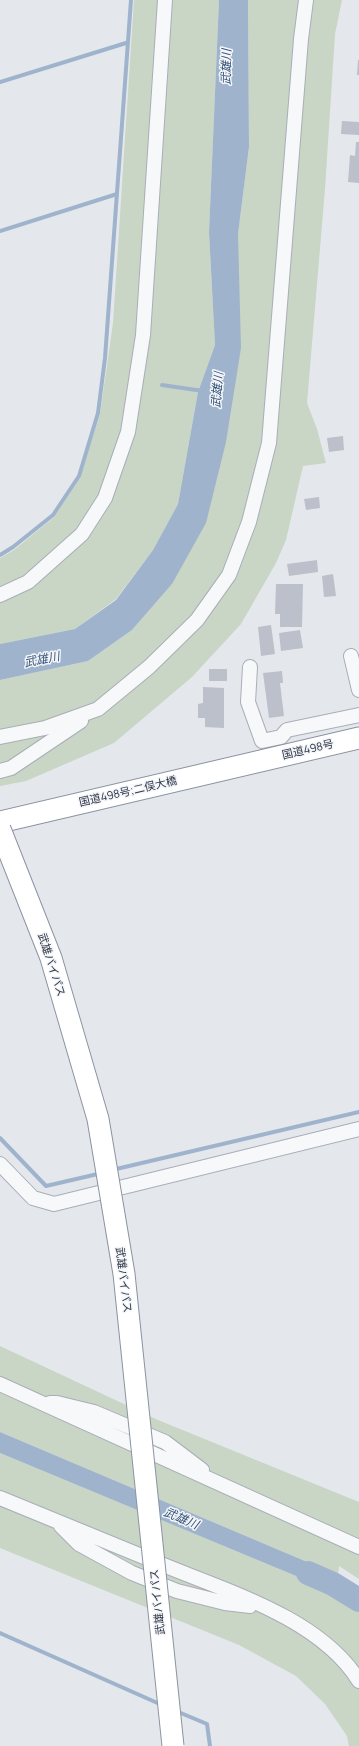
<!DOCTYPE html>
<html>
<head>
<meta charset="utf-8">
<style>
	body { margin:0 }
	canvas { display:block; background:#e4e7ec }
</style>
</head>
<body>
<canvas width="359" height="1746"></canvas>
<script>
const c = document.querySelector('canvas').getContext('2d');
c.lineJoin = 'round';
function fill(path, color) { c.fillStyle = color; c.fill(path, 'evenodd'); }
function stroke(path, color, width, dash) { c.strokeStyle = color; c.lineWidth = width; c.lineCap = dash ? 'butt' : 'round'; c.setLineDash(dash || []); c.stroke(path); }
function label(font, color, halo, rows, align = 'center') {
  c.font = font + ' Manrope,"Noto Sans JP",sans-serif'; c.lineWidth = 3; c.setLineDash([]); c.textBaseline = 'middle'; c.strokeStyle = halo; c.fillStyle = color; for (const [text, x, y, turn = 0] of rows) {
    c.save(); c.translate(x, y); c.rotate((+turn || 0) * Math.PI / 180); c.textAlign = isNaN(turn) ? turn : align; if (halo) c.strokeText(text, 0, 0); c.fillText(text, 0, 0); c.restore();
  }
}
const green = new Path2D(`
	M134,0H219L209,232L215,345L198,392L178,504L153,550L116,599L75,629L0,644V558L14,550L53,518L80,478L100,414L113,323Z
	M248,0H342L335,34L325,189L307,403L317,429L326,463L303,466L286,540L276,563L241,624L192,677L114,743L26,781L0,786V680L88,661L132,630L172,584L238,234L249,147Z
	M0,1346L158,1420L359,1502V1579L339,1566L338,1575L0,1432Z
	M0,1453L337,1593L359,1608V1746H349L347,1736L325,1704L296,1676L239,1645L0,1548Z`);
const water = new Path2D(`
	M219,0H248L249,147L238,234L241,348L226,442L206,523L172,584L132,630L88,661L0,680V644L75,629L116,600L153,550L178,504L198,392L215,345L209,232Z
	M0,1432L338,1575L337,1593L0,1453Z`);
const stream = new Path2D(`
	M0,82L126,43
	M0,231L117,194
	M162,385L203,391
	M0,555L13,547L53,515L79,476L98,413L105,358L131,0
	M0,1138L46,1186L102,1173
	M112,1170L359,1112
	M0,1633L162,1705
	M176,1711L207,1724L210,1746`);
const river = new Path2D(`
	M308,1573L333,1584L359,1600`);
const building = new Path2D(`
	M358,60H359V75H357Z
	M342,121L359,122V135L341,134Z
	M356,142H359V183L348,182L350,155L355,156Z
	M343,436L344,450L329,452L327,438Z
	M319,497L320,508L306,510L304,499Z
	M317,560L318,572L289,576L287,564Z
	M333,574L336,596L324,597L322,576Z
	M276,584H303L302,627H280V614H275Z
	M271,625L275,654L261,656L258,627Z
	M300,630L303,648L281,651L279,633Z
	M209,669H227V681H209Z
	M282,671L283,683H280L284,716L269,718L263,673Z
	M203,687L224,688V728L205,727V718H198V704L203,703Z`);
const minor = new Path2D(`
	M0,595L28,582L82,534L105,498L128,432L143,335L165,0
	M351,656L359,690
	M250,667L248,702L262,741L281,737L287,730L359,715
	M0,737L45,728L98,709L149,667L197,620L229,575L249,522L269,443L301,39L306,0
	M0,771L11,768L81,721
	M0,1164L33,1198L54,1204L359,1129
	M0,1384L359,1547
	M50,1403H57L94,1412L165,1442L202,1470
	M0,1498C53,1520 107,1542 161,1564C226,1591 320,1618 359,1681
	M61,1526L79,1544L132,1573L177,1591L225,1603L250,1606`);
const highway = new Path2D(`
	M0,822L359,738`);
const highwayBridge = new Path2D(`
	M0,829L51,958L98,1119L124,1274L173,1746`);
const streetNames = [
	["国道498号",308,750,-13],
	["国道498号;二俣大橋",128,792,-13],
	["武雄バイパス",51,965,72],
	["武雄バイパス",123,1280,83],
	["武雄バイパス",158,1602,-96]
];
const waterNames = [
	["武雄川",227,67,-89],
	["武雄川",218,390,-85],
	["武雄川",42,660,-11],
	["武雄川",181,1519,23]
];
fill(green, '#c9d6c5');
fill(water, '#9fb4cc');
stroke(stream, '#9fb4cc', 4);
stroke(river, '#9fb4cc', 24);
fill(building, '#bbc0ca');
stroke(minor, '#a9aeb7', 16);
stroke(highway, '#8b94a3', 23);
stroke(minor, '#f7f8fa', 14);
stroke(highway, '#fff', 21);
stroke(highwayBridge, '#8b94a3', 23, []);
stroke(highwayBridge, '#fff', 21);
label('11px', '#2b3445', '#f4f6f9', streetNames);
label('italic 12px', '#34527a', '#f4f6f9', waterNames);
</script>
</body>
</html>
